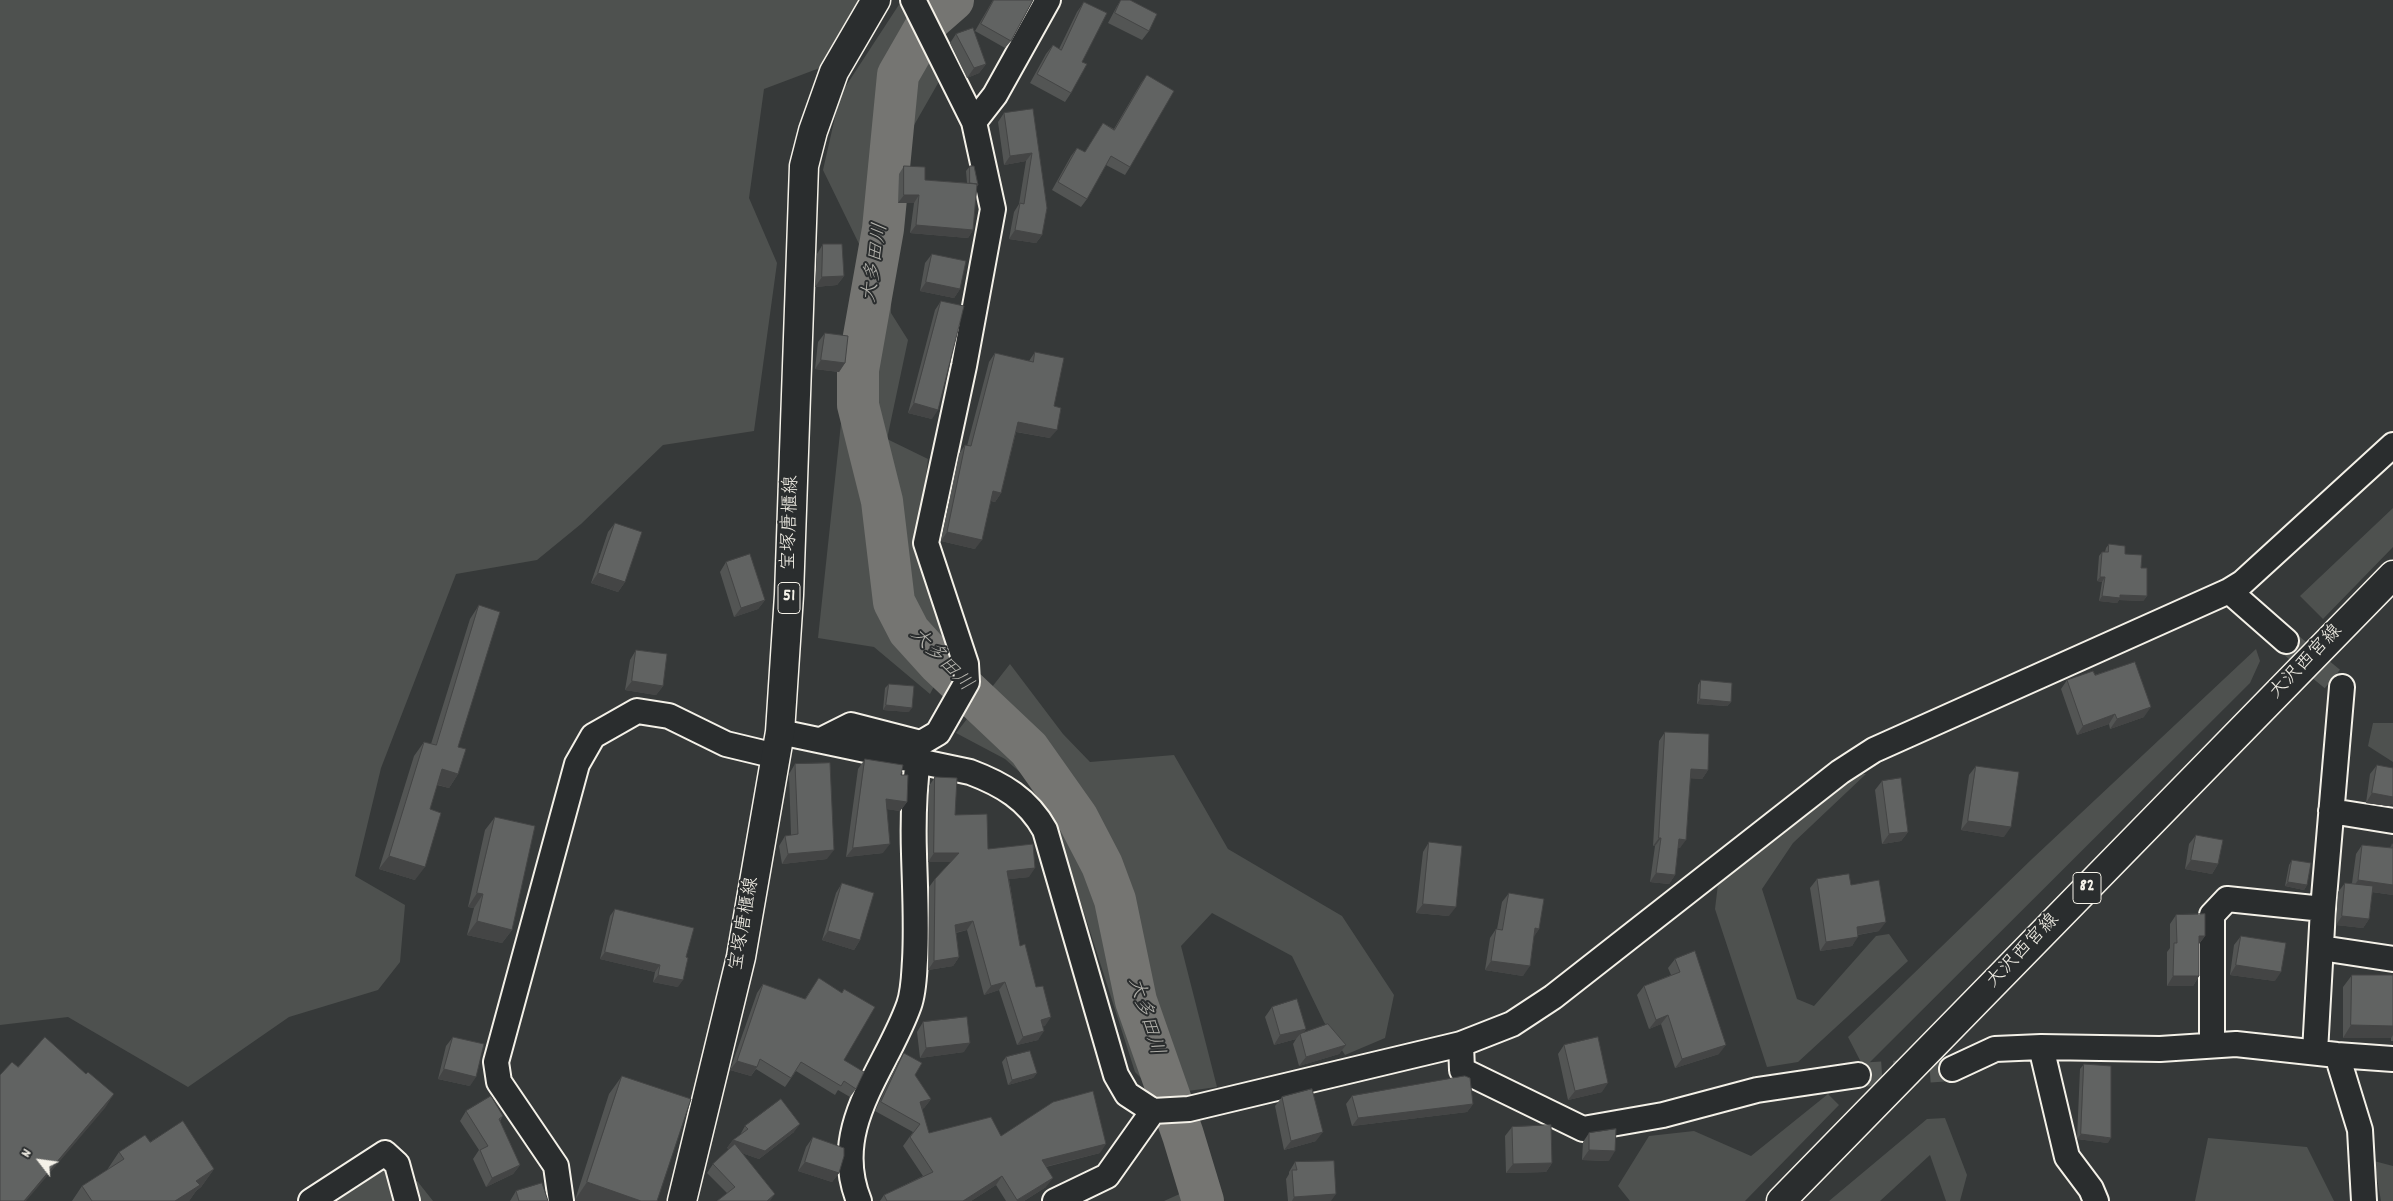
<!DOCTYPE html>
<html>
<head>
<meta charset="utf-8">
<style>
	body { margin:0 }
	#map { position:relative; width:2393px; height:1201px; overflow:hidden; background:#363939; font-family:Dekko,sans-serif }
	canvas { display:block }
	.north { position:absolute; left:15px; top:1136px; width:50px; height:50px; -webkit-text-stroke:4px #2a2d2e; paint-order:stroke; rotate:300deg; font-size:14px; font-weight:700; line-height:20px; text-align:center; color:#f4f1e8 }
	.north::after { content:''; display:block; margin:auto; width:18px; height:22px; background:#f4f1e8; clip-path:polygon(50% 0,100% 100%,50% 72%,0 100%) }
</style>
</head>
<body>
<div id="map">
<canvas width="2393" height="1201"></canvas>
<div class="north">N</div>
</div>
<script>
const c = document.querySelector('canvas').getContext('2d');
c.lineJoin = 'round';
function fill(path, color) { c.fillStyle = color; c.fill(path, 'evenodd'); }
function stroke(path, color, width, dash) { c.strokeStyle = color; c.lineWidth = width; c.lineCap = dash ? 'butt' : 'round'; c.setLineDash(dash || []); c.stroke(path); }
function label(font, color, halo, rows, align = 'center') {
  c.font = font + ' Dekko,"Klee One",sans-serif'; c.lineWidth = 4; c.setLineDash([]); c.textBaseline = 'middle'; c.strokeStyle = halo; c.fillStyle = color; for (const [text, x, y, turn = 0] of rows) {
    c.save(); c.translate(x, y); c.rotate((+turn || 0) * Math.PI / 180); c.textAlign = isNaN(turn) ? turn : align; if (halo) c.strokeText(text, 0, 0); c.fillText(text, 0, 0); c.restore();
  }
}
const green = new Path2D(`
	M0,0H871L825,66L764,89L749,198L777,263L754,431L663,445L581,524L537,560L456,574L381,768L355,876L405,905L400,962L378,990L289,1017L188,1087L68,1017L0,1025Z
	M902,0L941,78L913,127L895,151L889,231L892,253L891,313L908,340L887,439L928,459L917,556L951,654L930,694L874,647L818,638L860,246L823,170L840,95Z
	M2393,508V547L2323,619L2300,596Z
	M2256,649L2260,661L2250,683L1864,1068L1848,1037L2032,859Z
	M1010,664L1063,734L1090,762L1174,755L1228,849L1342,916L1394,995L1385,1038L1345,1055L1324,1022L1292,956L1212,913L1181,946L1217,1087L1158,1095L1135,1072L1049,803L1032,783L1005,759L956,733Z
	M2373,723H2393V762L2368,746Z
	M1852,774H1866L1793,843L1762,889L1797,999L1814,1006L1876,936L1889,934L1908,961L1798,1062L1767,1067L1715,909L1718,884Z
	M1828,1094L1839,1105L1745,1201H1630L1618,1186L1649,1136L1694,1131L1751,1156Z
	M1945,1118L1967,1175L1960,1201H1946L1930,1155L1880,1201H1829L1927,1119Z
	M2208,1138L2307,1147L2334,1201H2195Z
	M373,1156L418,1182L433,1201H315Z
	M2374,1161L2393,1166V1201H2381Z
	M1184,1192L1211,1201H1164Z`);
const river = new Path2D(`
	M953,0L929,21L898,75L883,229L858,370V405L882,501L894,602L909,631L938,663L1029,749L1077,817L1102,865L1115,900L1136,1001L1183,1135L1203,1201`);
const minorTunnel = new Path2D(`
	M2286,641L2342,687
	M1858,1075L1952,1069`);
const minor = new Path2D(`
	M913,0L974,122
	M2229,591L2286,641
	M780,732L970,772C1002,784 1028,799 1045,830L1116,1075L1127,1094L1153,1111L1189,1109L1461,1044L1512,1024L1553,997L1840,772L1874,750L2229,591L2242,583L2393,445
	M821,740L851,725L921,743L938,733L967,682L966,664L926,543L964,366L993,209L974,122L995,95L1048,0
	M2331,811L2393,821
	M2323,909L2342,687
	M2321,948L2393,959
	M1461,1044L1462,1070L1583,1129L1663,1115L1757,1090L1858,1075
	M2212,1044V915L2227,899L2323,909L2315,1052
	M2041,1047L2067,1157L2091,1189L2096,1201
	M2337,1055L2360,1130L2364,1201
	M1952,1069L1995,1049L2041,1047L2160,1049L2236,1044L2337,1055L2393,1059
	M311,1201L385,1153L397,1164L407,1201
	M561,1201L556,1166L499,1082L496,1062L577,764L593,736L637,711L669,716L726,744L776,756
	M859,1201C829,1127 886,1070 909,1005C914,991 914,975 915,960C917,925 915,890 914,854C913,823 914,790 918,759
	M1055,1201L1107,1176L1153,1111`);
const major = new Path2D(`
	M682,1201L741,957L780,732L789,595L804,166L813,131L834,72L876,0
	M1781,1201L2393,575`);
const wall = new Path2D(`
	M993,0H1033L1011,41L1005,48L975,31Z
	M1121,0H1130L1149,31L1142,40L1108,23L1117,6Z
	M1084,2L1082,62L1071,93L1065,102L1030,83L1046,54L1053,45L1059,49L1077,12Z
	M956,34L986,64L979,73L967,78L950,43Z
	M1147,75L1130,167L1125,175L1106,165L1087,199L1081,207L1052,190L1071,156L1077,148L1085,152L1103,123L1114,129L1141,83Z
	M1033,109L1042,235L1036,243L1009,239L1014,212L1019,204L1026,161L1004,165L998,122L1004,113Z
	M904,166L925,180L967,183L966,171L970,166L978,185L977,186L973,230L968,238L910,233L914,203H898L899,174Z
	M823,244L844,276L837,285L815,287L817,254Z
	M932,254L960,289L954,298L920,291L925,263Z
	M941,301L932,419L908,413L935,310Z
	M825,333L845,363L839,372L815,369L818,342Z
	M1035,352L1054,406L1050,438L1016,432L1001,493L995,502L991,501L975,549L941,541L959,454L965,445L967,446L989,362L995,353L1029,361Z
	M615,523L625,582L618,592L591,583L608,532Z
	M2109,544L2125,554L2141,568L2147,596L2143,601L2119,600L2117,603L2099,601L2102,582L2097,581L2099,556L2102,552H2105L2106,548Z
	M726,562L765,600L758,609L734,617L720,572Z
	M479,605L458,747V774L449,788L437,785L430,809L415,880L379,869L414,756L424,742L431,744L470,619Z
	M636,650L663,686L656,695L625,690L630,660Z
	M2095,675L2144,717L2110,729L2109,724L2077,735L2061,689L2067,680Z
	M1701,680L1731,702L1727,706L1697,704L1698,685Z
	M889,684L909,712L883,710L885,688Z
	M1665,732L1708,770L1702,779L1690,778L1680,848H1678L1675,875L1669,884L1650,882L1655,846H1653L1659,741Z
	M865,759L901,775L907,802L900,811L887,809L883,853L846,857L858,769Z
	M795,764L827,859L782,864L779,846L785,836L791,835L789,774Z
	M2377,765L2391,804L2389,806L2366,803L2370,774Z
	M1976,766L2004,837L1961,830L1969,775Z
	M935,777L955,815L988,849L1029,877L1009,879L1020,946L1045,1026H1043L1038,1040L1017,1045L999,990L984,995L967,930L956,933L959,957L953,966L928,970L929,887L935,879L951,862H928L929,786Z
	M1882,781L1908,832L1901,841L1882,844L1875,790Z
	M495,817L512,930L502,943L467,935L474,908L468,907L485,830Z
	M2196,835L2218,864L2212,874L2185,869L2189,844Z
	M1429,842L1449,916L1416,913L1423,852Z
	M2392,844H2393V895L2372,892L2369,919L2363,928L2336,925L2338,892L2345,883H2352L2356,854L2362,845L2390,848Z
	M2292,860L2307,885L2304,890L2285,886L2289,865Z
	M1817,879L1851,885L1879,931L1858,935L1852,946L1820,951L1810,888Z
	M842,883L860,940L854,950L822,940L836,893Z
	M1509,893L1539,929L1534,936L1523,976L1485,970L1490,938L1496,929H1497L1502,902Z
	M615,909L678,987L653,982L655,972L600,959L610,916Z
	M2176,915L2205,936L2199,944V976L2193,986H2167V952L2170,948V924Z
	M2241,936L2275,981L2230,975L2234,945Z
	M1675,959L1719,1054L1675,1068L1661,1024L1649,1029L1637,995L1644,986L1671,975L1668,968Z
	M2352,975H2393V1041H2391V1038H2343V987Z
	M819,978L844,1060L856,1089L850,1097L838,1090L835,1095L796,1071L785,1087L756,1069L751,1076L730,1070L757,993L763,984L805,999Z
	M1272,1007L1306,1029L1303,1033L1346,1045L1339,1054L1299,1066L1293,1044L1296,1039L1274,1045L1265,1017Z
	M923,1022L964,1052L920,1058L917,1032Z
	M453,1037L470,1086L438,1079L446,1046Z
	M1564,1045L1602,1092L1568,1100L1558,1054Z
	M904,1053L915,1075L931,1099L924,1108L922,1109L929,1133L1001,1136L1100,1153L1046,1167V1187L1024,1201H1006L996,1185L971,1201H880L884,1195L923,1176L903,1146L913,1132L875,1111L898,1062Z
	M1006,1057L1037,1073L1033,1078L1008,1085L1002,1062Z
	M2084,1064L2108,1143L2077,1139L2080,1069Z
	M622,1076L657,1201H576L575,1200L609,1094Z
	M1352,1096L1473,1104L1467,1112L1352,1126L1346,1104Z
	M1282,1097L1316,1141L1284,1150L1275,1106Z
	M466,1111L503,1116L500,1121L520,1165L513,1174L486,1187L473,1159L479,1150L460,1121Z
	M745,1126L794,1132L759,1159L742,1153L775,1194L727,1193L707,1173L713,1164L729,1149L727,1148L733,1140L740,1135Z
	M1512,1127L1552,1163L1546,1172L1506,1173L1505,1136Z
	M1589,1133L1609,1161L1582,1160L1583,1142Z
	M813,1137L839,1173L832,1182L798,1171L806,1147Z
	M150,1142L214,1169L201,1187L196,1191L189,1201H72L82,1186L107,1170L119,1152Z
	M1295,1162L1331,1201H1288L1286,1179L1289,1174V1172Z
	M516,1191L548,1201H510Z`);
const shadedWall = new Path2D(`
	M986,64L979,73L967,78L974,68Z
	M1032,153L1026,161L1004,165L1010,156Z
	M904,195H919L914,203H898Z
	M916,225L973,230L968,238L910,233Z
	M1015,230L1042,235L1036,243L1009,239Z
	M844,276L837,285L815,287L822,277Z
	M926,282L960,289L954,298L920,291Z
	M821,360L845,363L839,372L815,369Z
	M914,403L938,410L932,419L908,413Z
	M1018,422L1057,430L1050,438L1012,431Z
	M993,491L1001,493L995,502L987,500Z
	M947,532L982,540L975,549L941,541Z
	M598,573L625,582L618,592L591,583Z
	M2100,577H2105L2102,582L2097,581Z
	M2120,595L2147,596L2143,601L2119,600L2117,603L2099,601L2102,596Z
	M765,600L758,609L734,617L741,608Z
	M632,681L663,686L656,695L625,690Z
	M1700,699L1731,702L1727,706L1697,704Z
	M886,705L912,708L909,712L883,710Z
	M2151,707L2144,717L2110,729L2117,719Z
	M2115,714L2109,724L2077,735L2083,726Z
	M442,769L458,774L449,788L432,783Z
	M1691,769L1708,770L1702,779L1685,778Z
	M2372,793L2393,797V805L2391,804L2389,806L2366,803Z
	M886,799L907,802L900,811L879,808Z
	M1968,821L2011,827L2004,837L1961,830Z
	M1908,832L1901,841L1882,844L1889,834Z
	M1659,838H1661L1655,846H1653Z
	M1679,839L1686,840L1680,848H1673Z
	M890,844L883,853L846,857L853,848Z
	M834,850L827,859L782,864L788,854Z
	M934,853H959L953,862H928Z
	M389,856L425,867L415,880L379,869Z
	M2191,860L2218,864L2212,874L2185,869Z
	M1035,868L1029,877L1001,880L1007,871Z
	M1656,873L1675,875L1669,884L1650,882Z
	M2358,880L2393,885V895L2352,889Z
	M2288,882L2307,885L2304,890L2285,886Z
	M477,893L483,894L474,908L468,907Z
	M1423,904L1456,907L1449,916L1416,913Z
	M2342,916L2369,919L2363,928L2336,925Z
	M477,921L512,930L502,943L467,935Z
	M973,921L967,930L948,934L955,925Z
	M1886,922L1879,931L1850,936L1857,927Z
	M1535,928L1539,929L1533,938Z
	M828,931L860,940L854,950L822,940Z
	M2199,936H2205L2198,945Z
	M1858,937L1852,946L1820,951L1826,942Z
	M605,952L660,965L655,972L600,959Z
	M959,957L953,966L928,970L934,961Z
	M1491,961L1530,966L1523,976L1485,970Z
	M2236,965L2281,972L2275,981L2230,975Z
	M658,975L683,980L678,987L653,982Z
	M2173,976H2199L2193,986H2167Z
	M1005,982L999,990L984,995L991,986Z
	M1668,1015L1661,1024L1649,1029L1656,1020Z
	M1051,1017L1045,1026L1034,1029L1041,1020Z
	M2351,1025L2393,1026V1035L2391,1038H2343Z
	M1306,1029L1300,1037V1034L1296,1039L1274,1045L1280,1035Z
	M1044,1031L1038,1040L1017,1045L1023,1037Z
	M970,1043L964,1052L920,1058L926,1048Z
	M1346,1045L1339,1054L1299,1066L1306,1057Z
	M1726,1045L1719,1054L1675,1068L1682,1059Z
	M737,1061L757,1067L751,1076L730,1070Z
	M444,1069L476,1077L470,1086L438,1079Z
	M1037,1073L1033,1078L1008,1085L1012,1080Z
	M1608,1083L1602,1092L1568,1100L1575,1091Z
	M114,1094L105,1108L26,1201H24Z
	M931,1099L924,1108L914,1111L920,1102Z
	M1473,1104L1467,1112L1352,1126L1358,1118Z
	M800,1124L794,1132L759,1159L727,1148L733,1140Z
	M1323,1132L1316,1141L1284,1150L1291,1141Z
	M2081,1134L2111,1138L2108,1143L2077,1139Z
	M1106,1144L1100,1153L1036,1169L1042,1160Z
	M1589,1150L1615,1151L1609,1161L1582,1160Z
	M805,1162L839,1173L832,1182L798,1171Z
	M1552,1163L1546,1172L1506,1173L1513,1164Z
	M520,1165L513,1174L486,1187L492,1178Z
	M214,1169L201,1187L196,1191L189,1201H175L196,1181Z
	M1002,1176L996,1185L971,1201H963Z
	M1053,1178L1046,1187L1024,1201H1016Z
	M587,1182L641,1201H576L575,1200Z
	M775,1194L770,1201H767Z
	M1336,1194L1331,1201H1292L1294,1197Z`);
const building = new Path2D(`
	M994,0H1033L1011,41L981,24Z
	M1121,0H1130L1157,14L1149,31L1115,13Z
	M1084,2L1107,13L1082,62L1087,64L1071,93L1037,74L1053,45L1061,50Z
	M973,28L986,64L974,68L956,34Z
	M1147,75L1174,91L1130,167L1111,156L1087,199L1058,182L1077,148L1085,152L1103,123L1114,130Z
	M1033,109L1047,208L1042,235L1015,230L1020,203L1024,204L1032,153L1010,156L1004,113Z
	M904,166L925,167V180L977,184L973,230L916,225L919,195H904Z
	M970,166H974L978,185H977V184L970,183Z
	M823,244H842L844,276L822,277Z
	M932,254L966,261L960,289L926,282Z
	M941,301L964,306L938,410L914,403Z
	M825,333L848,336L845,363L821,360Z
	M1035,352L1064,358L1054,406L1061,408L1057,430L1018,422L1001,493L993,491L982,540L947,532L965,445L971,446L995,353L1033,362Z
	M615,523L642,532L625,582L598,573Z
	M2109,544L2125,546V554L2142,555L2141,568H2147V596L2120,595V598L2102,596L2105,577H2100L2102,552H2108Z
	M750,554L765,600L741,608L726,562Z
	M479,605L500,612L458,747L466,749L458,774L442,769L430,809L441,813L425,867L389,856L424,742L436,745Z
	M636,650L667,654L663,686L632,681Z
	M2135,662L2151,707L2117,719L2115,714L2083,726L2067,680L2093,671L2095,675Z
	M1701,680L1732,683L1731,702L1700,699Z
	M889,684L914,686L912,708L886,705Z
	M1665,732L1709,734L1708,770L1691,769L1686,840L1679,839L1675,875L1656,873L1661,838H1659Z
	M865,759L903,765L901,775H908L907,802L886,799L890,844L853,848Z
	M830,763L834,850L788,854L785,836L798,834L795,764Z
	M2377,765L2393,768V797L2372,793Z
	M1976,766L2019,772L2011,827L1968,821Z
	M935,777L957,778L955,815L987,814L988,849L1033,844L1035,868L1007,871L1020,946L1025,944L1036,987L1043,986L1051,1017L1041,1020L1044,1031L1023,1037L1005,982L991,986L973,921L955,925L959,957L934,961L935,879L959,853H934Z
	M1901,778L1908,832L1889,834L1882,781Z
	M495,817L535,826L512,930L477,921L483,894L477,893Z
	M2196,835L2223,840L2218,864L2191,860Z
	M1429,842L1462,846L1456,907L1423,904Z
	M2392,844H2393V885L2358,880L2362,845L2392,848Z
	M2292,860L2311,863L2307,885L2288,882Z
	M1849,874L1851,885L1879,880L1886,922L1857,927L1858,937L1826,942L1817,879Z
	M842,883L874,893L860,940L828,931Z
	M2345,883L2373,886L2369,919L2342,916Z
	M1509,893L1544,899L1539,929L1535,928L1530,966L1491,961L1496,929L1502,930Z
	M615,909L694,928L686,957L688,958L683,980L658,975L660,965L605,952Z
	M2205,914V936H2199V976H2173L2174,943H2177L2176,915Z
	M2241,936L2286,943L2281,972L2236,965Z
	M1695,951L1726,1045L1682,1059L1668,1015L1656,1020L1644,986L1680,972L1675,959Z
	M2352,975H2393V1026L2351,1025Z
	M819,978L842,993L844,989L875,1007L844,1060L864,1072L856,1089L844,1081L841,1086L801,1062L791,1078L760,1059L757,1067L737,1061L763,984L805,999Z
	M1297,999L1306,1029L1280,1035L1272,1007Z
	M967,1017L970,1043L926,1048L923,1022Z
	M1328,1024L1346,1045L1306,1057L1300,1034Z
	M45,1037L86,1074L88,1072L114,1094L24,1201H0V1075L12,1062L18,1067Z
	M453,1037L484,1044L476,1077L444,1069Z
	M1598,1037L1608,1083L1575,1091L1564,1045Z
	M1030,1051L1037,1073L1012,1080L1006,1057Z
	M904,1053L922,1063L915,1075L931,1099L920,1102L929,1133L991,1117L1001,1136L1053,1102L1093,1091L1106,1144L1042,1160L1053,1178L1017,1200L1002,1176L963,1201H887L884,1195L933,1172L910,1137L920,1124L881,1102Z
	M2084,1064L2111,1066V1138L2081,1134Z
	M622,1076L691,1099L657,1201H641L587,1182Z
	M1465,1076L1470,1078L1473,1104L1358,1118L1352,1096Z
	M1312,1089L1323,1132L1291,1141L1282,1097Z
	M491,1096L503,1116L499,1119L520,1165L492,1178L480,1150L488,1146L466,1111Z
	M781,1099L800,1124L765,1151L733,1140L748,1129L745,1126Z
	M183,1121L214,1169L196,1181L200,1185L175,1201H92L82,1186L124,1159L119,1152L145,1135L150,1142Z
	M1551,1125L1552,1163L1513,1164L1512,1127Z
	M1616,1129L1615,1151L1589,1150V1133Z
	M813,1137L844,1148V1156L839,1173L805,1162Z
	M735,1144L775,1194L767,1201H717L735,1187L713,1164Z
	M1334,1161L1336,1194L1294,1197L1292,1170H1297L1295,1162Z
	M542,1183L548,1201H519L516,1191Z`);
const shields = [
	[789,598,22],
	[2087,888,28]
];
const shieldNames = [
	["51",789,598],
	["82",2087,888]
];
const streetNames = [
	["宝塚唐櫃線",792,523,-88],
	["大沢西宮線",2307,663,-46],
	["宝塚唐櫃線",746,924,-80],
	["大沢西宮線",2024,952,-46]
];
const waterNames = [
	["大多田川",877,263,-81],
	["大多田川",940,661,46],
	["大多田川",1144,1017,73]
];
fill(green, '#4e514f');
stroke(river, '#757572', 42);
stroke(minorTunnel, '#525553', 24, [24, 12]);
stroke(minor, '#f4f1e8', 28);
stroke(major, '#f4f1e8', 31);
stroke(minor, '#2a2d2e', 24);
stroke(major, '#2a2d2e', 28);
fill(wall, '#535554');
fill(shadedWall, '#444545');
fill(building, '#616362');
stroke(building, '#444545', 1);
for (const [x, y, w] of shields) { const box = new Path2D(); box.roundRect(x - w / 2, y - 15.5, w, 31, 4); c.fillStyle = '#2a2d2e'; c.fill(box); stroke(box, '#f4f1e8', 1); }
label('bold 18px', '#f4f1e8', null, shieldNames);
label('19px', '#f4f1e8', '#2a2d2e', streetNames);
label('italic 20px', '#b4b3ad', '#2a2d2e', waterNames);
</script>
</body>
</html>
